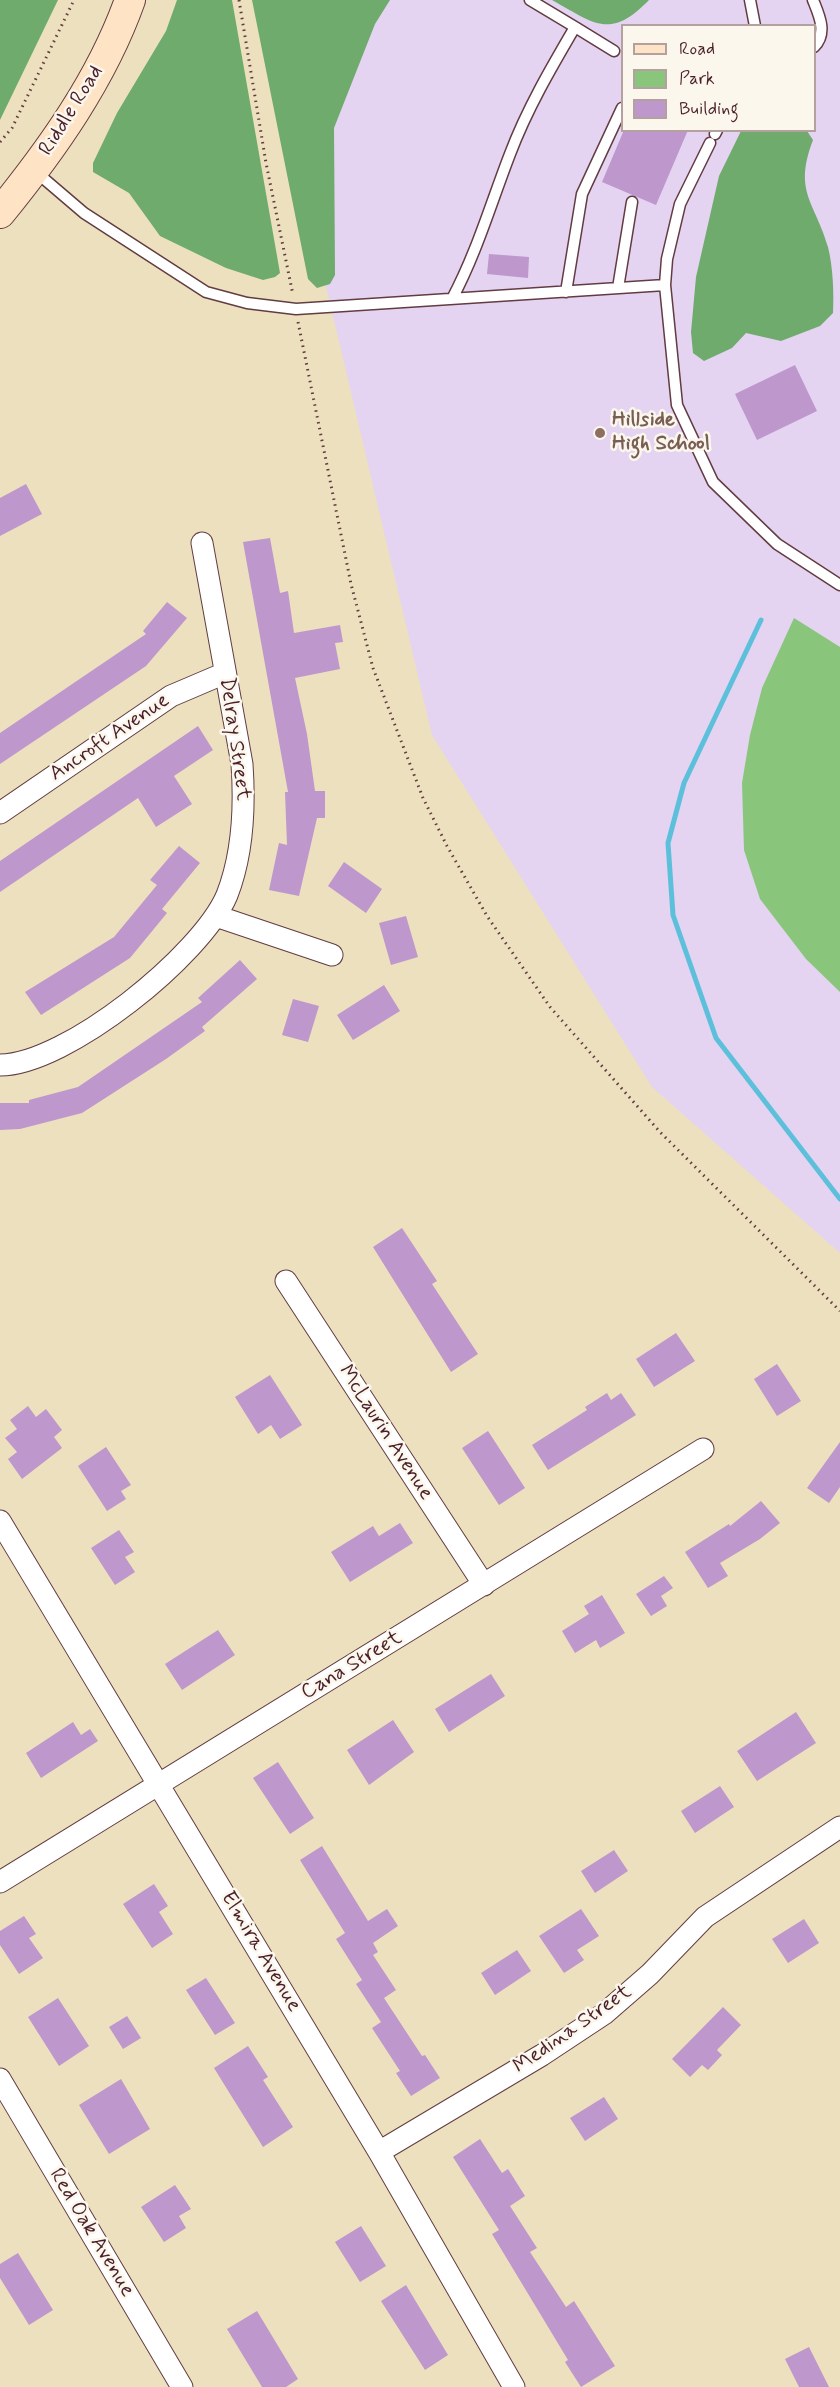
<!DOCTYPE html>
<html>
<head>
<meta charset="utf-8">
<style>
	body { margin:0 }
	#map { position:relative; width:840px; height:2387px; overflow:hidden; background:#ede0be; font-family:Mynerve,sans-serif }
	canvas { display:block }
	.legend { position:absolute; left:621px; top:24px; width:195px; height:108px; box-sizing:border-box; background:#fbf7ec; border:2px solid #b4a19f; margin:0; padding:8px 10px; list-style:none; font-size:18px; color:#4a1f2b }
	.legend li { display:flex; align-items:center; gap:12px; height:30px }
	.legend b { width:30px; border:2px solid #b4a19f }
</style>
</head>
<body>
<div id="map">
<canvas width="840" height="2387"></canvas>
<ul class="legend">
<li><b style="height:8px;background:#fee4c5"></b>Road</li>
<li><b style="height:16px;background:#89c67c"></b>Park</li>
<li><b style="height:16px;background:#be97cc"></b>Building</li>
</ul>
</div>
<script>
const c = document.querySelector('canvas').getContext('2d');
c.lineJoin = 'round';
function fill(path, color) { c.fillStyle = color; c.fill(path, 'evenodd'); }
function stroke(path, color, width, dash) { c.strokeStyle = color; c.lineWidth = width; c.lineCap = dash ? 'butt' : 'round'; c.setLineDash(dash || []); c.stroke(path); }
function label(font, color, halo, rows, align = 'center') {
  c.font = font + ' Mynerve,sans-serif'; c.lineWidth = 5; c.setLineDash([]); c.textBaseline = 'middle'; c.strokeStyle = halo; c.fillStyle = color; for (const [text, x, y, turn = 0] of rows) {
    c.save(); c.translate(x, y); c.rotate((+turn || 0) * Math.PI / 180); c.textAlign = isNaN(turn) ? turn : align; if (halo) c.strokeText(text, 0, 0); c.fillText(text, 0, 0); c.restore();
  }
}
const built = new Path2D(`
	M360,0H840V1253L652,1087L432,735L277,79ZM622,26H814V130H622Z`);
const green = new Path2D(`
	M794,618L840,647V992L806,959L760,899L744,850L742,783L750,735L762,688Z`);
const forest = new Path2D(`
	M0,0H58L0,120Z
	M177,0H232L280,273L275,277L263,280L226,268L160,236L129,193L93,172V163L117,113L166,31Z
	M252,0H390L375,24L334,128L335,275L330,284L317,288L308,279Z
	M552,0H649C610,40 595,24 552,0Z
	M741,131H807L813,140C793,192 815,202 828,247C833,267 834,293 833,313L820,326L781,341L746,333L732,348L704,361L693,353L691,332L696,277L719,176Z`);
const stream = new Path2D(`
	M761,620L684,783L668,843L673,915L716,1038L840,1199`);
const building = new Path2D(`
	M624,130H688L656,205L602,182Z
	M489,254L529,257L528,278L487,274Z
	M795,365L817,411L757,440L735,394Z
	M26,484L42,514L0,536V498Z
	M270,538L280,593L288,591L294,633L340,625L343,642L335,643L340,669L295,678L307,734L315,791H325V818H317L299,896L269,890L279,843L287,845L285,792H288L243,542Z
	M167,602L187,618L146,666L0,764V733L146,634L143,631Z
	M198,726L213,750L174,776L192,804L156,827L138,798L0,892V861Z
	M179,846L200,863L162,909L167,913L130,958L41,1015L25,992L114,937L157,885L150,880Z
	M344,862L382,889L366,913L328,886Z
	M406,916L418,957L391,965L379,923Z
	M240,960L257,979L202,1027L205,1031L166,1059L82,1113L20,1129L0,1130V1103H29V1100L78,1087L202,1002L198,998Z
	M384,985L400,1011L353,1040L337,1015Z
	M293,999L319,1006L308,1042L282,1035Z
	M402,1228L437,1281L432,1284L478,1354L451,1372L373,1247Z
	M676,1333L695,1361L654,1387L636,1359Z
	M777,1364L801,1401L777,1416L754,1379Z
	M270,1375L302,1425L280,1439L271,1425L258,1434L235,1397Z
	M607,1393L611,1400L621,1393L636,1415L548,1470L532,1445L587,1410L585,1407Z
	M28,1406L36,1417L46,1409L62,1430L54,1437L62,1448L22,1479L8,1459L17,1452L5,1438L17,1429L10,1420Z
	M488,1431L525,1488L499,1505L462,1448Z
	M840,1442V1487L829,1503L807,1488Z
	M106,1447L131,1485L121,1491L126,1499L107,1511L78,1466Z
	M761,1501L780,1523L760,1539L720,1563L728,1576L708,1588L685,1552L729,1524L730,1526Z
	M400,1523L413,1543L350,1582L331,1552L373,1526L379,1536Z
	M119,1530L134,1552L125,1557L135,1572L115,1585L91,1548Z
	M664,1576L673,1588L661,1596L667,1606L651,1616L636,1594Z
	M602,1595L625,1633L600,1648L596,1640L575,1653L562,1631L589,1614L584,1606Z
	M218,1630L235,1655L182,1690L165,1664Z
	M491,1674L505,1696L449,1732L435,1709Z
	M796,1712L816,1743L757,1781L737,1751Z
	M393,1720L414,1752L369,1785L347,1750Z
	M73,1722L81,1735L90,1729L98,1741L41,1778L26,1753Z
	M278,1762L314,1818L290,1834L253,1778Z
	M720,1786L734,1807L695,1833L681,1811Z
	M322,1846L368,1921L387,1909L398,1926L373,1943L378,1952L373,1955L396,1990L384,1998L422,2056L425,2055L440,2078L411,2096L396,2073L400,2071L372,2028L381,2022L356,1984L362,1980L336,1939L345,1933L300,1860Z
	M614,1850L628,1871L595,1893L581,1871Z
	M154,1884L168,1906L159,1912L173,1934L152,1948L123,1904Z
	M581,1909L599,1936L577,1950L584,1960L564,1973L539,1936Z
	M24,1916L36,1934L29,1938L43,1958L19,1974L0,1945V1931Z
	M804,1919L819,1943L788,1963L772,1939Z
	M517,1950L531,1971L495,1995L481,1973Z
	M206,1978L235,2023L215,2035L186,1990Z
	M58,1998L89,2046L59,2066L28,2017Z
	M723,2007L741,2025L717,2050L722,2055L708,2070L702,2065L690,2077L672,2059Z
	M127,2016L141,2038L123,2049L109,2027Z
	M248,2046L268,2077L263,2080L293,2127L263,2147L214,2068Z
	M121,2079L150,2129L109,2154L79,2105Z
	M604,2097L618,2119L585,2141L570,2118Z
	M480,2139L502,2173L508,2169L525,2196L510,2206L537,2248L530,2252L566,2307L574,2301L615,2366L581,2387L565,2362L568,2360L492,2234L499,2230L453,2157Z
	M175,2185L191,2209L179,2216L186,2228L164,2242L141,2207Z
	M361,2226L386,2266L360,2282L335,2242Z
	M18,2253L53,2310L29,2325L0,2278V2264Z
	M406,2285L448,2355L425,2370L381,2301Z
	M257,2311L298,2379L286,2387H262L227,2329Z
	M809,2347L829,2387H799L785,2359Z`);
const path = new Path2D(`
	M239,0L266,163L293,295
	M0,142L12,128L74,0
	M298,322L351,584L373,668L423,798L447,846L487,916L550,1007L660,1132L840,1311`);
const service = new Path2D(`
	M750,0L755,26
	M813,0C819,15 828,33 814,47
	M575,27L614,51
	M715,134L717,130
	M710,143L680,204L667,259L665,285L677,405L713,482L777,544L840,585
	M36,172L84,213L206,292L247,303L296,309L665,285
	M618,288L632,202
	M566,292L582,194L622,108
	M452,299C477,252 491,203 510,154C527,109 551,68 575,27L530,0`);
const minor = new Path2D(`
	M0,813L171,696L225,673
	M216,916L332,955
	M0,1065C66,1065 202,955 227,895C243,854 245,807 242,764L202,543
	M286,1281L484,1585
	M0,1521L379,2152L514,2387
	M0,1882L703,1449
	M0,2079L182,2387
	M379,2152L542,2055L604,2014L650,1974L705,1917L840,1827`);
const secondary = new Path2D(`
	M0,213C52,149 102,79 130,0`);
const markers = [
	[600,433,6,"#8d6e63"]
];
const streetNames = [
	["Riddle Road",72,111,-58],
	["Ancroft Avenue",110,738,-34],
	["Delray Street",234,739,82],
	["McLaurin Avenue",385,1433,57],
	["Cana Street",352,1666,-31],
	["Elmira Avenue",260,1952,59],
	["Medina Street",573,2030,-35],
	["Red Oak Avenue",91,2233,59]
];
const educationNames = [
	["Hillside",612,421],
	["High School",612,445]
];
fill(built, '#e4d3f1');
fill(green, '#89c67c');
fill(forest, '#6eab6c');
stroke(stream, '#5dc0db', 5);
fill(building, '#be97cc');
stroke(service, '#623c41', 13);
stroke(minor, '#623c41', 23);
stroke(secondary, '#623c41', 32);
stroke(path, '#623c41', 3, [1.5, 4.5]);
stroke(service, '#fff', 10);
stroke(minor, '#fff', 21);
stroke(secondary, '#fee4c5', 30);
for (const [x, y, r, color] of markers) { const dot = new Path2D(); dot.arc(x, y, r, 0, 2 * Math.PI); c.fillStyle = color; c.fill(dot); stroke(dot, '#fbf7ec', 2); }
label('21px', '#4a1f2b', '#fbf7ec', streetNames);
label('bold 21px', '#785e54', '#fbf7ec', educationNames, 'left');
</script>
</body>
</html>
